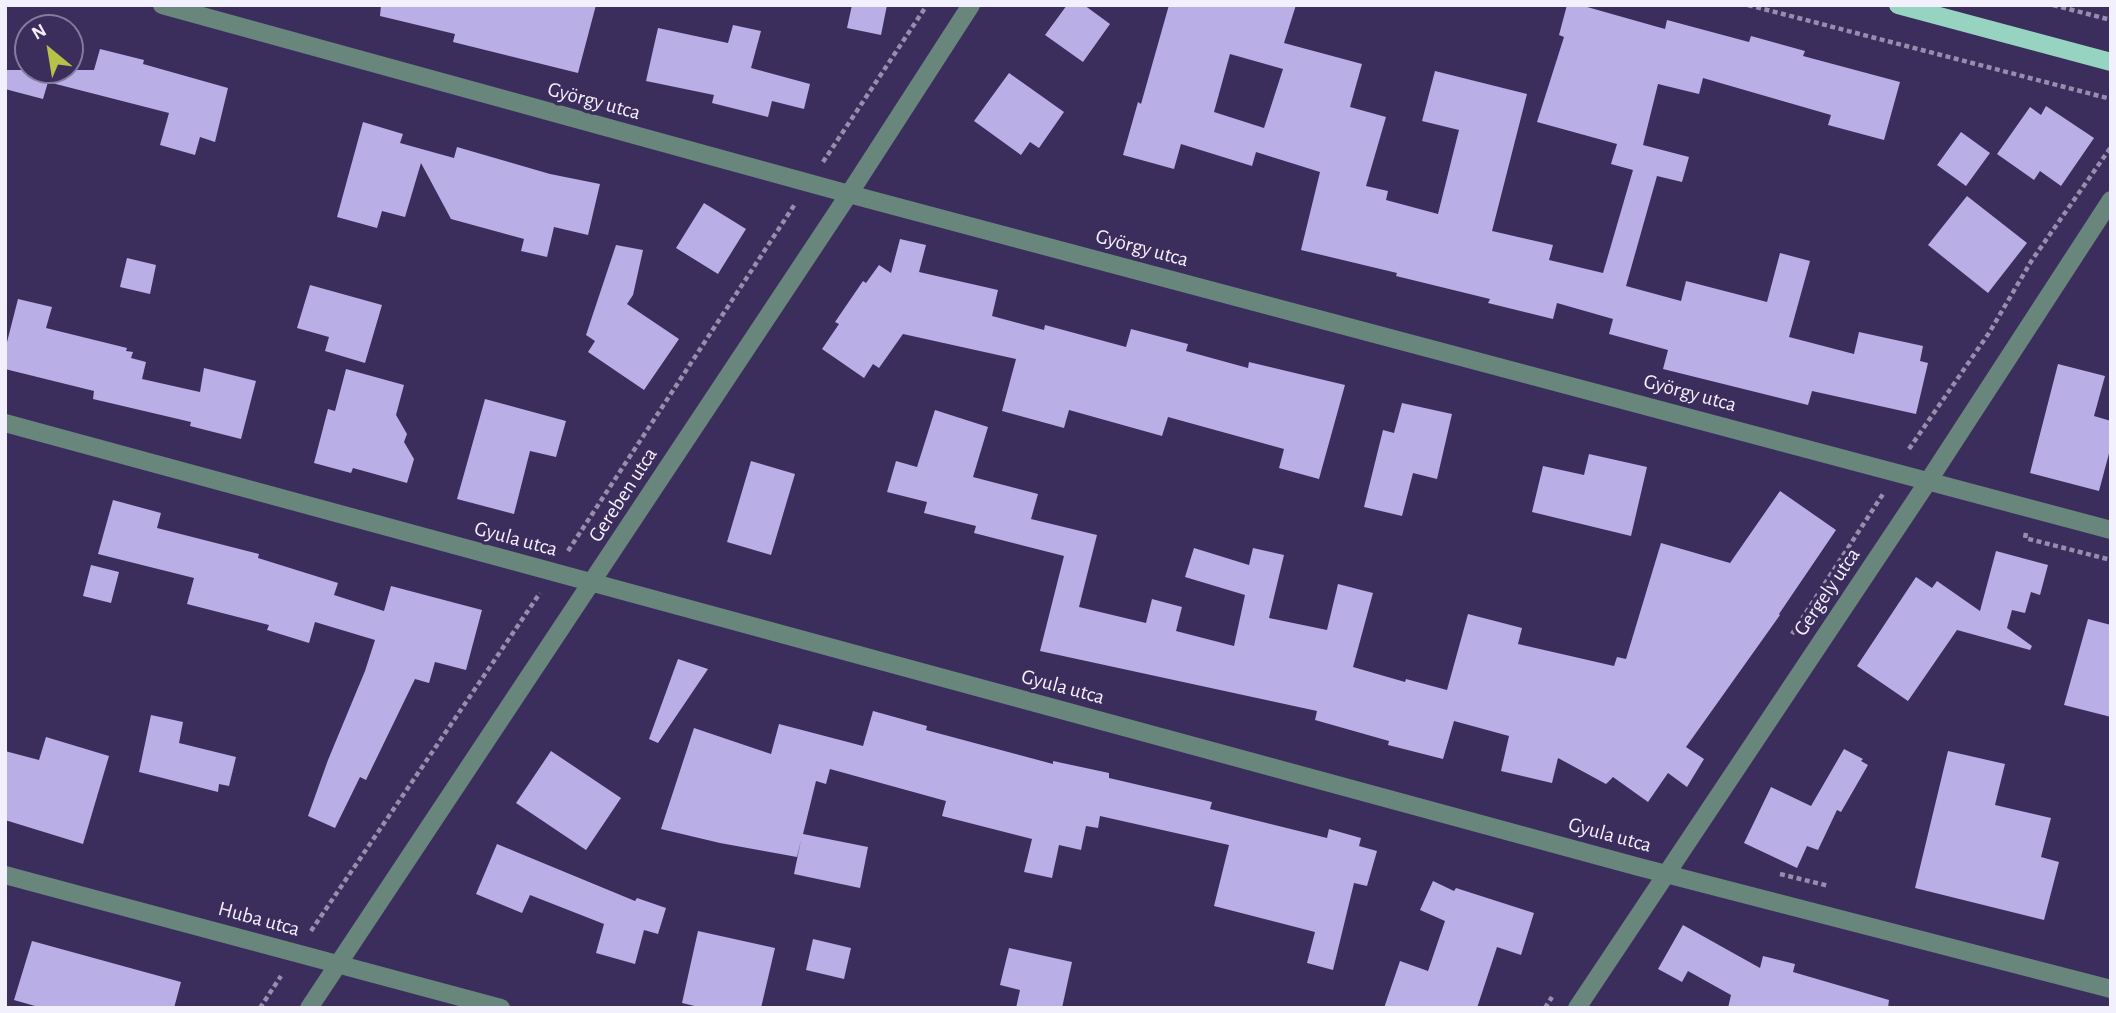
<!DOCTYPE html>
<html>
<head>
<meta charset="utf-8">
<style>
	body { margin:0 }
	#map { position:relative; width:2116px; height:1013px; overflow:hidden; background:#3b2e5d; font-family:"Alegreya Sans",sans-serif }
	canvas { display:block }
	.frame { position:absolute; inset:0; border:7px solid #f2f0fc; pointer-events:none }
	.north { position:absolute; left:14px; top:14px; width:70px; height:70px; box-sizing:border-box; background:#3b2e5d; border:2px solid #847c9d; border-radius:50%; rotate:330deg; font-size:19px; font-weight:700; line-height:28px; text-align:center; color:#f2f0fc }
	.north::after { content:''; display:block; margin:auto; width:24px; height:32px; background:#b7c148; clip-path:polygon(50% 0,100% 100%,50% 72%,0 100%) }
</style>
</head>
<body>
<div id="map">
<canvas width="2116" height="1013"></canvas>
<div class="frame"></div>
<div class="north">N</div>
</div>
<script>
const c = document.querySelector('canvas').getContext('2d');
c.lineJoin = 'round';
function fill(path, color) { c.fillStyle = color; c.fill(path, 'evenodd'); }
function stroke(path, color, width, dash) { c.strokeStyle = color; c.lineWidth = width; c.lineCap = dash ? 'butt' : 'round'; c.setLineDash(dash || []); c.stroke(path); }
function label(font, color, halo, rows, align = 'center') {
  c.font = font + ' "Alegreya Sans",sans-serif'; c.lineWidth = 7; c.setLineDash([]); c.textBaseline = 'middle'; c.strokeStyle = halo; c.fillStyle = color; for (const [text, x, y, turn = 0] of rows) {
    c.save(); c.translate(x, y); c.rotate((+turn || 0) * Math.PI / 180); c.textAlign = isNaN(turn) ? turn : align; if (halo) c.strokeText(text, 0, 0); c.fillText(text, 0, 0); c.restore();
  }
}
const building = new Path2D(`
	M381,5H596L578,73L453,42L455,34L380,16Z
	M852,5H887L881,35L847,28Z
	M1067,5H1084L1110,24L1083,62L1045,35Z
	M1169,5H1296L1284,43L1362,64L1350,107L1386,117L1366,186L1388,191L1386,200L1438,214L1459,130L1422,121L1435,71L1527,94L1492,231L1553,245L1549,260L1603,273L1633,170L1611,164L1617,144L1537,122L1564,37L1559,35L1567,5H1580L1665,29L1667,20L1749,42L1751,36L1805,51L1803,56L1900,82L1884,140L1828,125L1831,115L1703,78L1699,94L1658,84L1643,145L1689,157L1682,182L1657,176L1626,286L1681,301L1686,281L1767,302L1780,253L1810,261L1789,337L1854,354L1859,332L1923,346L1920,361L1928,363L1916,414L1812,391L1808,405L1663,369L1668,350L1609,334L1613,319L1557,303L1553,319L1488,303L1490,299L1396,276L1397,273L1301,250L1320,172L1256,152L1252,166L1181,144L1174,169L1123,155L1138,102L1141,104ZM1230,54L1283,69L1264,128L1214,112Z
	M733,25L761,31L751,68L810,84L804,109L772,101L768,117L712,103L714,95L646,81L658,28L728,43Z
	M100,49L144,60L143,64L228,88L215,142L200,137L195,155L160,145L169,113L48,82L43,99L5,89V70H94Z
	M1009,73L1064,112L1039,148L1030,142L1021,155L974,121Z
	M2046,106L2094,138L2061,186L2040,171L2034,180L1997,154L2030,107L2041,115Z
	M363,122L403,134L400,143L454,158L457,147L550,174L600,184L588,235L554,227L547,257L521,251L524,239L451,219L421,163L405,217L382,211L377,228L337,217Z
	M1961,132L1990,153L1966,186L1937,165Z
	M1967,196L2027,243L1988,293L1928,245Z
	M704,203L746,229L718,274L676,248Z
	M900,239L926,245L919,272L998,290L992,316L1044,330L1045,325L1126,347L1131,329L1188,344L1186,351L1248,368L1249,362L1345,385L1319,479L1279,468L1284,449L1168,417L1162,436L1069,410L1064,428L1002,411L1016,359L903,334L879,368L873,364L864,378L822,349L839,324L835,322L863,281L866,283L879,265L891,273Z
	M616,245L643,250L633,295L627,304L679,339L644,390L588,352L595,341L586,335Z
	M127,258L156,265L150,294L120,287Z
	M310,285L382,305L365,363L325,351L329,337L297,328Z
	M18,299L52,307L46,328L127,348L126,351L133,352L131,358L146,362L142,379L200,392L204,368L256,381L241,439L190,426L191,422L93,399L94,391L5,369V350Z
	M2058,364L2105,376L2094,416L2111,421V446L2099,491L2030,473Z
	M346,369L404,385L396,415L407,434L404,442L414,459L407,483L353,468L351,473L314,463L328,409L335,411Z
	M485,399L566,421L556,457L530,451L514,514L457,499Z
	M1402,403L1452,414L1437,479L1413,473L1402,516L1364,507L1383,430L1394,433Z
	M935,410L988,427L973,477L1038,494L1031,519L1097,535L1079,607L1146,623L1152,599L1182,607L1176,631L1234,646L1245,595L1185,577L1194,548L1249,565L1253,548L1284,555L1269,618L1327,630L1338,584L1373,593L1353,667L1405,682L1406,679L1447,690L1468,614L1522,628L1518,644L1614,666L1617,657L1626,659L1661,543L1730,563L1780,491L1836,530L1779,614L1780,615L1686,747L1704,759L1687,787L1668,773L1648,802L1613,777L1606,784L1558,758L1552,783L1501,771L1509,736L1454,721L1443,759L1388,745L1389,741L1315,720L1317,711L1040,651L1064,556L974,533L976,526L924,513L927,502L887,492L896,461L917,467Z
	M1589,454L1647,467L1631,536L1532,512L1543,466L1584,475Z
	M751,461L795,474L771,555L727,542Z
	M113,500L161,513L157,528L259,554L258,558L338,583L334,595L384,611L391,586L482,610L466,670L435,662L429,683L415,679L366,780L360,777L335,828L308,816L328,760L365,671L375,640L315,622L309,643L267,630L269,625L187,604L194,578L98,554Z
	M1996,551L2048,565L2040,595L2031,592L2025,613L2012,610L2007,628L2032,646L2030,650L1957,630L1908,701L1857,666L1916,577L1932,588L1937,581L1980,611Z
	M91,565L119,572L111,603L83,596Z
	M2088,619L2111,625V717L2064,705Z
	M678,659L708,669L658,743L649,739Z
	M873,711L927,726L926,730L1053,764V761L1109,773V778L1212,802L1210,809L1327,838L1329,829L1361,838L1359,846L1377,851L1367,886L1354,883L1333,970L1307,963L1315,932L1214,906L1229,845L1100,816L1098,828L1086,826L1081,850L1059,845L1052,878L1024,872L1032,839L942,816L946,801L830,769L826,784L816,781L803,834L868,847L860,888L794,874L801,840L797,857L720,843L661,829L694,728L771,754L779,724L863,746Z
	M151,715L183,722L179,743L236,757L229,786L219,784L218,792L139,772Z
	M46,737L109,756L83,844L5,820V751L39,760Z
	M1844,749L1863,759L1861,761L1868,765L1841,812L1837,810L1818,850L1807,846L1797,868L1744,843L1771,787L1811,806Z
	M551,751L621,798L586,850L516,803Z
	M1948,751L2005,764L1995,805L2051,818L2041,857L2059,862L2044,920L1915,888Z
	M497,844L635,901L637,898L666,908L658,934L644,930L635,964L596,953L604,924L530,895L522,913L476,894Z
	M1433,881L1454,891L1456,888L1534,913L1521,955L1497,947L1477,1008H1384L1400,961L1428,971L1445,921L1420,910Z
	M1683,925L1760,968L1763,956L1795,964L1793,972L1889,1000L1888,1008H1728L1731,995L1688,971L1682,982L1658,969Z
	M698,931L775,948L761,1008H703L682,1003Z
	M813,939L851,948L844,979L806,970Z
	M32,941L181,982L174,1008H42L14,1000Z
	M1009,948L1072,962L1062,1008H1016L1020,990L1000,985Z`);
const path = new Path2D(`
	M1748,5L2111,99
	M2053,5L2111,20
	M823,162L927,5
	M1909,449L1989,333L2032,260L2111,147
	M2026,533L2025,538L2111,560
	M568,551L795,204
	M1792,634L1883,494
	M1780,874L1829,886
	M311,931L540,593
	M260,1008L281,976
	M1545,1008L1552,997`);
const minor = new Path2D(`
	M162,5L849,194L2111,530
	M5,423L1639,867L2111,989
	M5,875L501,1008
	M309,1008L849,194L971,5
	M1577,1008L1929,480L2111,200`);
const major = new Path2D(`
	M1898,5L2111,62`);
const streetNames = [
	["György utca",594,101,15],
	["György utca",1142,248,15],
	["György utca",1690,393,15],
	["Gereben utca",623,495,-57],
	["Gyula utca",516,539,15],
	["Gergely utca",1827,592,-56],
	["Gyula utca",1063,687,15],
	["Gyula utca",1610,835,15],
	["Huba utca",259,919,15]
];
fill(building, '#baaee7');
stroke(path, '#968eac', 4.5, [5, 3.5]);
stroke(minor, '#69867d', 18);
stroke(major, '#96d4c1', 18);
label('21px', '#f2f0fc', '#3b2e5d', streetNames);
</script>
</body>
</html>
